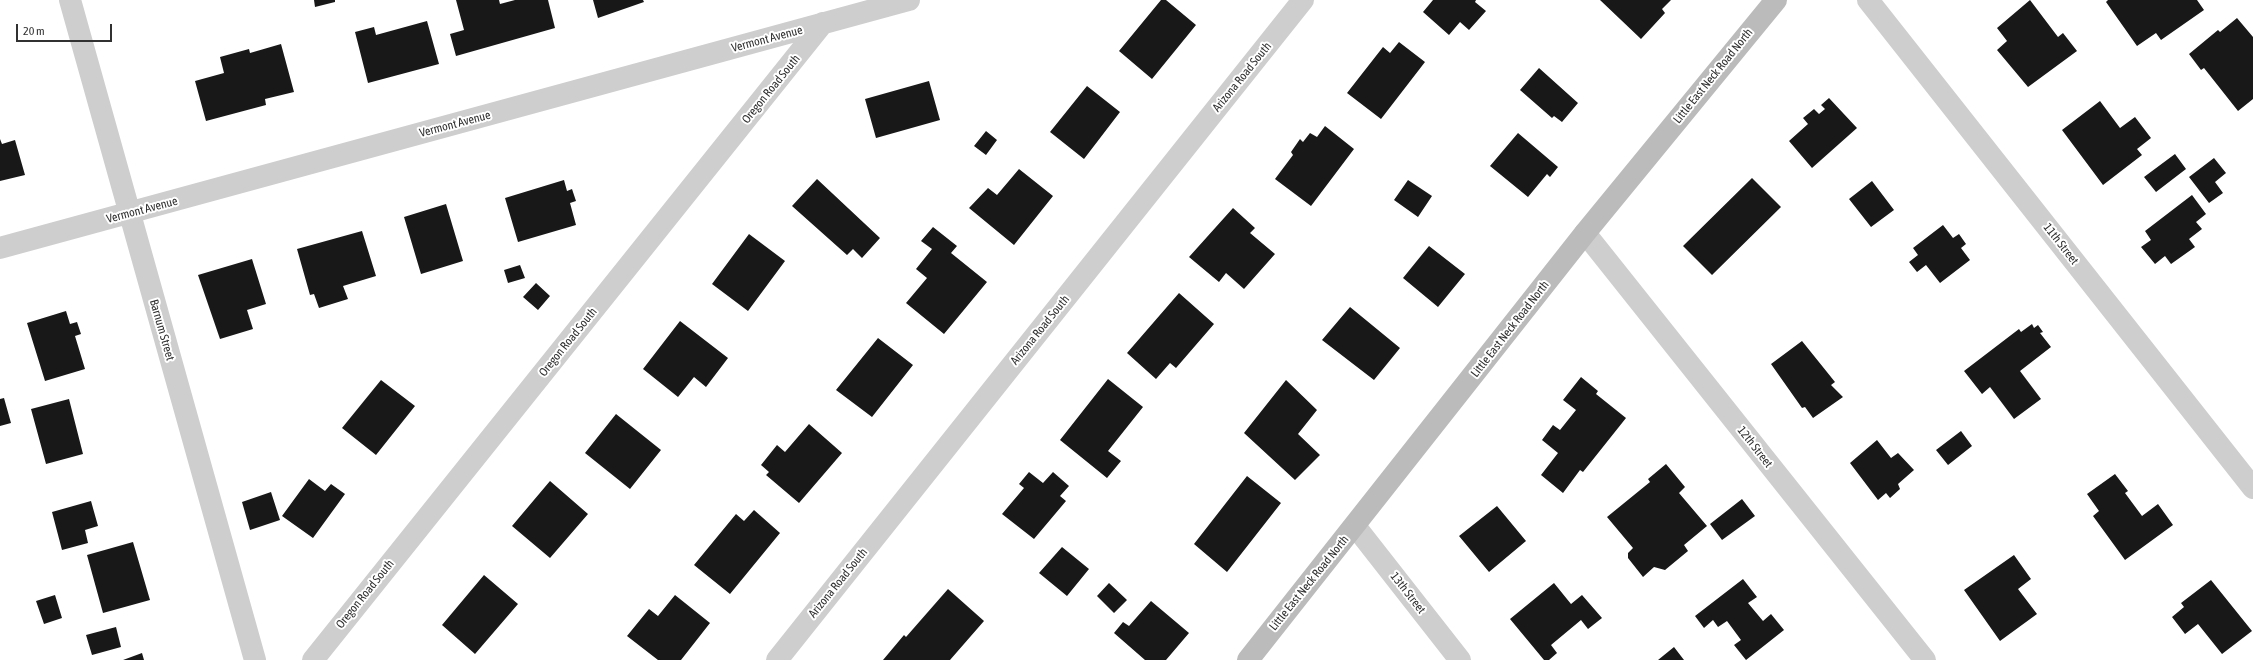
<!DOCTYPE html>
<html>
<head>
<meta charset="utf-8">
<style>
	body { margin:0 }
	#map { position:relative; width:2253px; height:660px; overflow:hidden; background:#fff; font-family:"Asap Condensed",sans-serif }
	canvas { display:block }
	.scale { position:absolute; left:16px; top:24px; width:96px; height:18px; box-sizing:border-box; border:2px solid #313131; border-top:0; padding-left:5px; font-size:12px; line-height:14px; white-space:nowrap; color:#313131; -webkit-text-stroke:3px #fff; paint-order:stroke }
</style>
</head>
<body>
<div id="map">
<canvas width="2253" height="660"></canvas>
<div class="scale">20 m</div>
</div>
<script>
const c = document.querySelector('canvas').getContext('2d');
c.lineJoin = 'round';
function fill(path, color) { c.fillStyle = color; c.fill(path, 'evenodd'); }
function stroke(path, color, width, dash) { c.strokeStyle = color; c.lineWidth = width; c.lineCap = dash ? 'butt' : 'round'; c.setLineDash(dash || []); c.stroke(path); }
function label(font, color, halo, rows, align = 'center') {
  c.font = font + ' "Asap Condensed",sans-serif'; c.lineWidth = 4; c.setLineDash([]); c.textBaseline = 'middle'; c.strokeStyle = halo; c.fillStyle = color; for (const [text, x, y, turn = 0] of rows) {
    c.save(); c.translate(x, y); c.rotate((+turn || 0) * Math.PI / 180); c.textAlign = isNaN(turn) ? turn : align; if (halo) c.strokeText(text, 0, 0); c.fillText(text, 0, 0); c.restore();
  }
}
const building = new Path2D(`
	M314,0H335V2L315,7Z
	M456,0H499L500,4L515,0H548L555,28L456,56L450,34L464,30Z
	M593,0H643L644,2L598,18Z
	M1161,0H1166L1196,25L1152,79L1119,51Z
	M1433,0H1476L1475,2L1486,11L1469,30L1460,22L1449,35L1423,12Z
	M1600,0H1671L1662,9L1665,13L1641,39Z
	M2030,0L2058,37L2063,33L2077,51L2028,87L1997,50L2007,41L1997,28Z
	M2108,0H2197L2204,10L2161,40L2156,33L2137,46L2106,2Z
	M2237,18L2253,37V99L2238,111L2204,68L2201,70L2189,54L2218,30L2220,32Z
	M427,21L439,64L368,83L355,32L374,27L376,35Z
	M1399,42L1425,62L1381,119L1347,93L1383,47L1390,53Z
	M281,44L294,92L265,99L266,105L206,121L195,81L224,73L220,57L249,49L250,53Z
	M1539,68L1578,103L1562,122L1554,116L1552,118L1520,90Z
	M929,81L940,120L876,138L865,99Z
	M1087,86L1120,112L1084,159L1050,132Z
	M1829,98L1857,128L1812,168L1789,141L1808,124L1803,118L1814,109L1819,114L1825,109L1821,105Z
	M2100,101L2120,128L2135,117L2151,138L2137,149L2142,155L2103,185L2062,130Z
	M1325,126L1354,149L1311,206L1275,179L1293,155L1291,152L1300,139L1303,142L1310,133L1317,137Z
	M986,131L997,140L986,155L974,146Z
	M1518,133L1558,167L1550,177L1547,174L1528,197L1490,166Z
	M0,139L2,144L15,140L25,175L0,181Z
	M2175,154L2186,169L2156,192L2144,177Z
	M2214,158L2226,173L2215,182L2223,193L2209,203L2189,177Z
	M1019,169L1053,196L1014,245L969,208L988,188L997,195Z
	M1752,178L1781,207L1712,275L1683,246Z
	M817,179L880,238L862,258L853,249L847,255L792,206Z
	M564,180L567,191L572,189L576,201L570,203L576,225L518,242L505,198Z
	M1408,180L1432,196L1418,217L1394,200Z
	M1872,181L1894,210L1871,227L1849,199Z
	M2192,195L2206,214L2196,222L2202,229L2189,239L2195,247L2171,264L2165,256L2155,264L2141,247L2151,240L2145,231Z
	M446,204L463,261L421,274L404,217Z
	M1233,208L1255,228L1250,233L1275,254L1244,289L1226,273L1219,282L1189,257Z
	M1943,225L1953,238L1959,234L1966,244L1961,248L1970,260L1940,283L1926,265L1917,272L1909,262L1918,255L1913,248Z
	M933,227L957,246L951,253L987,282L944,334L906,303L927,278L916,269L932,249L921,241Z
	M362,231L376,276L343,286L348,299L319,308L314,294L310,295L297,249Z
	M749,234L785,261L748,311L712,284Z
	M1429,246L1465,274L1438,307L1403,278Z
	M252,259L266,304L247,310L253,329L220,339L198,275Z
	M520,265L525,278L508,283L504,270Z
	M536,283L550,296L538,310L523,297Z
	M1179,293L1214,324L1176,368L1170,363L1156,379L1127,353Z
	M1350,307L1400,348L1374,380L1322,340Z
	M66,311L70,324L77,322L81,334L75,336L85,369L45,381L27,323Z
	M680,321L728,358L706,387L694,377L678,397L643,369Z
	M2032,324L2034,328L2038,325L2043,332L2040,333L2051,347L2020,371L2041,399L2014,419L1990,387L1982,394L1964,371L2019,329L2021,332Z
	M878,338L913,365L872,417L836,390Z
	M1802,341L1835,382L1831,385L1843,397L1813,418L1805,407L1802,408L1771,364Z
	M1581,377L1598,391L1596,394L1626,418L1583,472L1580,470L1563,493L1541,475L1558,453L1542,440L1553,425L1560,430L1576,410L1563,400Z
	M1108,379L1143,407L1108,451L1121,461L1107,478L1060,440Z
	M381,380L415,406L376,455L342,428Z
	M1286,380L1317,410L1298,434L1320,455L1295,480L1244,433Z
	M4,398L11,423L0,426V399Z
	M69,399L83,454L46,464L31,409Z
	M616,414L661,450L630,489L585,453Z
	M809,424L842,453L799,503L766,475L769,472L761,465L777,445L785,452Z
	M1961,431L1972,446L1948,465L1936,450Z
	M1877,440L1891,458L1898,453L1914,470L1898,484L1900,489L1890,498L1886,493L1878,500L1850,463Z
	M1666,464L1685,487L1679,493L1707,526L1684,545L1688,551L1665,570L1654,567L1643,577L1628,558V553L1633,548L1607,517L1650,482L1648,479Z
	M1029,472L1043,483L1053,472L1069,486L1060,496L1066,501L1034,539L1002,514L1024,488L1019,484Z
	M2115,474L2128,491L2125,493L2142,516L2158,504L2173,525L2125,560L2093,516L2099,511L2087,494Z
	M1247,476L1281,503L1227,572L1194,544Z
	M309,479L325,491L331,484L345,494L313,538L282,516Z
	M550,481L588,514L550,558L512,526Z
	M271,492L280,520L250,530L242,502Z
	M1742,499L1755,516L1722,540L1710,524Z
	M91,501L98,526L85,530L88,543L62,550L52,512Z
	M1497,506L1526,541L1489,572L1459,536Z
	M754,510L780,533L730,594L694,565L736,514L744,521Z
	M133,542L150,600L103,613L87,555Z
	M1062,547L1089,569L1067,596L1039,573Z
	M2014,555L2031,579L2018,589L2037,614L2000,641L1964,590Z
	M484,575L518,604L475,654L442,625Z
	M1743,579L1757,597L1748,603L1763,621L1771,614L1784,630L1746,660L1734,645L1741,640L1727,621L1718,627L1713,620L1704,628L1695,616Z
	M2211,580L2252,631L2222,654L2198,624L2185,634L2172,617L2184,607L2181,603Z
	M1109,583L1127,600L1114,613L1097,596Z
	M1554,583L1571,604L1582,595L1602,618L1588,629L1581,620L1551,645L1557,653L1549,660H1544L1510,619Z
	M948,589L984,621L950,660H883L904,635L906,637Z
	M55,595L62,618L44,624L36,601Z
	M675,595L710,623L681,660H658L627,636L649,609L658,616Z
	M1151,601L1189,633L1166,660H1145L1114,633L1123,622L1129,626Z
	M116,627L121,647L92,655L86,635Z
	M1674,647L1684,660H1658Z
	M142,653L144,660H123Z`);
const street = new Path2D(`
	M70,0L255,660
	M1868,0L2253,488
	M1585,233L1925,660
	M0,248L909,0
	M1355,526L1460,660
	M313,660L823,23
	M777,660L1303,0`);
const secondary = new Path2D(`
	M1248,660L1585,233L1776,0`);
const streetNames = [
	["Vermont Avenue",767,39,-15],
	["Little East Neck Road North",1713,76,-51],
	["Arizona Road South",1242,77,-51],
	["Oregon Road South",771,89,-51],
	["Vermont Avenue",455,124,-15],
	["Vermont Avenue",142,210,-15],
	["11th Street",2061,244,52],
	["Little East Neck Road North",1510,329,-52],
	["Barnum Street",162,330,74],
	["Arizona Road South",1040,330,-51],
	["Oregon Road South",568,342,-51],
	["12th Street",1755,447,52],
	["Arizona Road South",838,583,-51],
	["Little East Neck Road North",1309,583,-51],
	["13th Street",1408,593,52],
	["Oregon Road South",365,594,-51]
];
fill(building, '#181818');
stroke(street, '#cecece', 22);
stroke(secondary, '#bbb', 22);
label('12px', '#313131', '#fff', streetNames);
</script>
</body>
</html>
